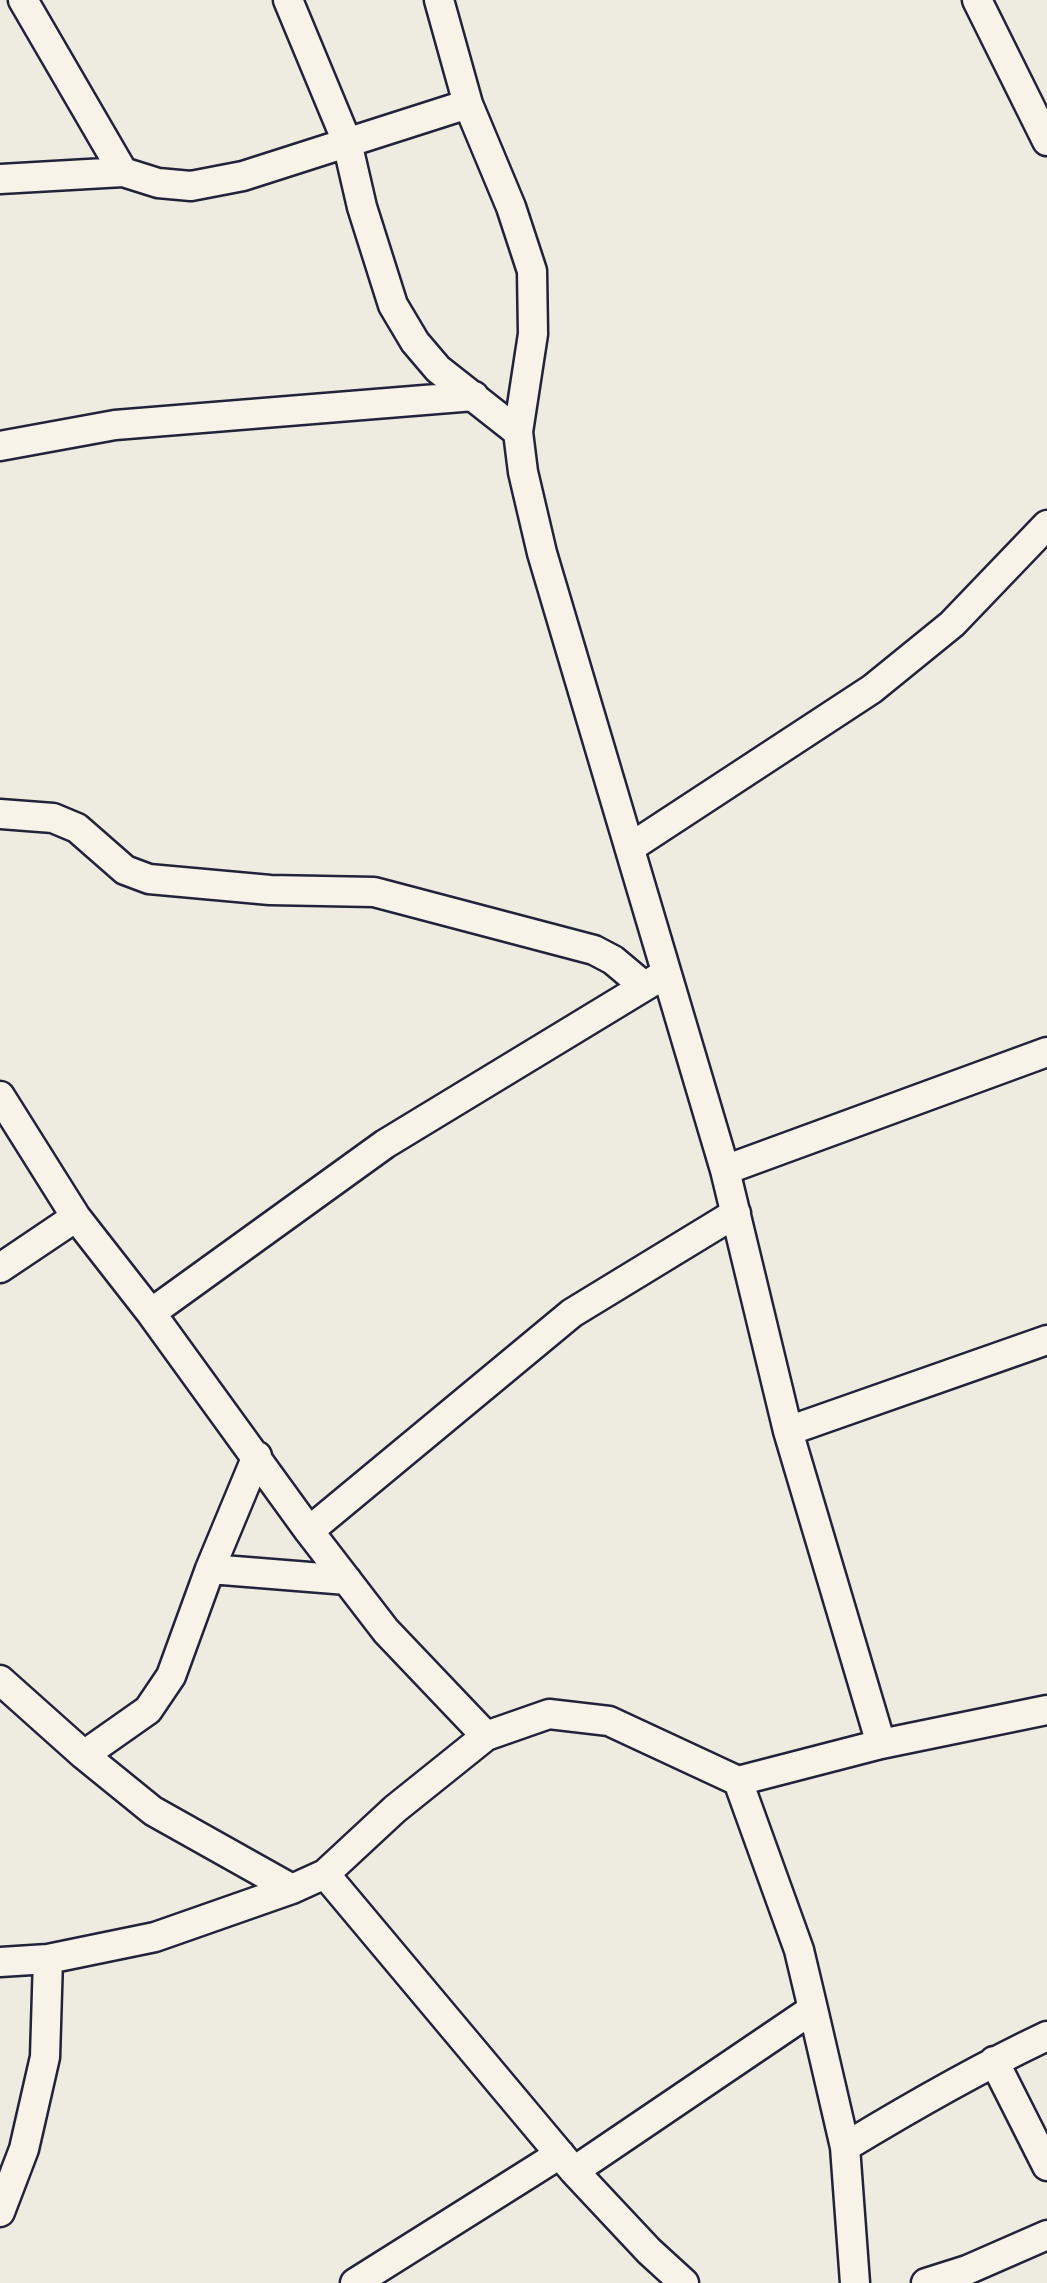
<!DOCTYPE html>
<html>
<head>
<meta charset="utf-8">
<style>
	body { margin:0 }
	canvas { display:block; background:#eeebe1 }
</style>
</head>
<body>
<canvas width="1047" height="2283"></canvas>
<script>
const c = document.querySelector('canvas').getContext('2d');
c.lineJoin = 'round';
function stroke(path, color, width, dash) { c.strokeStyle = color; c.lineWidth = width; c.lineCap = dash ? 'butt' : 'round'; c.setLineDash(dash || []); c.stroke(path); }
const street = new Path2D(`
	M23,0L123,172
	M288,0L347,142L362,207L393,305L415,342L438,369L518,432
	M439,0L468,104L511,207L532,271L533,334L518,432L523,472L542,553L725,1170L788,1431L881,1744
	M977,0L1047,141
	M0,179L123,172L158,183L191,186L243,176L468,104
	M0,446L115,425L474,396
	M0,814L53,818L77,828L125,870L149,879L270,890L374,892L594,950L613,960L644,986
	M631,847L872,689L952,624L1047,525
	M0,1096L76,1217L151,1313L309,1531L386,1631L486,1736
	M725,1170L1047,1052
	M0,1268L76,1217
	M151,1313L385,1144L660,977
	M788,1431L1047,1340
	M309,1531L572,1313L736,1213
	M210,1569L347,1580
	M0,1680L84,1755L153,1811L292,1889
	M84,1755L148,1710L171,1676L210,1569L257,1456
	M738,1781L799,1950L813,2009L845,2147L855,2283
	M325,1874L574,2171L649,2251L684,2283
	M0,1962L48,1959L155,1937L292,1889L325,1874L395,1809L486,1736L549,1714L609,1721L738,1781L881,1744L1047,1710
	M994,2061L1047,2166
	M845,2147C911,2107 977,2069 1047,2036
	M574,2171L813,2009
	M0,2212L24,2149L45,2057L48,1959
	M355,2283L560,2154
	M926,2283L967,2270L1047,2235`);
stroke(street, '#22223b', 33);
stroke(street, '#f7f3e8', 28);
</script>
</body>
</html>
